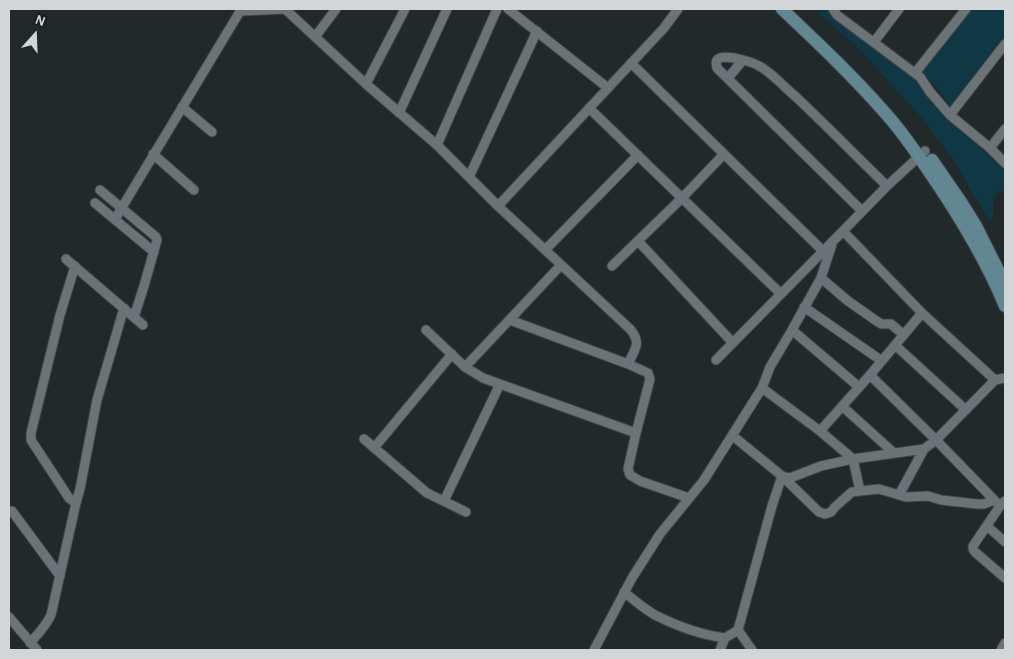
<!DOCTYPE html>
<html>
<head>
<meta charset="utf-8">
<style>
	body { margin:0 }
	#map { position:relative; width:1014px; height:659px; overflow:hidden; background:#22292b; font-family:"Alegreya Sans",sans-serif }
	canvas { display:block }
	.frame { position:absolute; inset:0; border:10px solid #d2d6d8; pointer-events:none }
	.north { position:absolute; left:10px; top:10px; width:50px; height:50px; -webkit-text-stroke:4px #191f22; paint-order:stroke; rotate:20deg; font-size:14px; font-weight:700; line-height:20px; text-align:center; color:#d2d6d8 }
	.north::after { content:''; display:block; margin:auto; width:18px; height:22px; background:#d2d6d8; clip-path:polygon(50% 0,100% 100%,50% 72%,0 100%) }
</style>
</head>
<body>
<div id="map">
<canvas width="1014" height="659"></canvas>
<div class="frame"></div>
<div class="north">N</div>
</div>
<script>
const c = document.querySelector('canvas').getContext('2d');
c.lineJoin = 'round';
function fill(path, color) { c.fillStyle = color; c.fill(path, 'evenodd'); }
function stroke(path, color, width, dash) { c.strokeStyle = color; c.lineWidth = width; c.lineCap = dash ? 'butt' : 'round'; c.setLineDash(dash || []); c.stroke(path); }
const green = new Path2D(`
	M815,9H827L868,45L921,84L947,120L1005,168V191H999L993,198V220L990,222L953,159L920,116L862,52Z
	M968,9H1005V38L951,108L938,89L920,72Z`);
const minor = new Path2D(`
	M285,9L366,84L437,145L498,206L630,329C642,343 635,349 628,364
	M508,9L608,88
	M833,9L837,15L920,77L930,92L950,115L990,148L1005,163
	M315,37L336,9
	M874,42L899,9
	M631,63L823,251
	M915,73L966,9
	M728,78L743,60
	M366,84L405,9
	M182,107L212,132
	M589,108L781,294
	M399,113L447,9
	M950,115L1005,44
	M437,145L497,9
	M990,148L1005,129
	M925,151L887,186L843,231L922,313L995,380L1005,378
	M153,154L194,190
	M469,177L537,31
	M100,190L156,237L157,240L144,286L134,317
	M95,203L154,252
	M498,206L664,28L678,9
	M862,211L717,68C716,63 715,60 720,58C729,55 753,62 761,67C774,75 784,87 796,97C827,126 856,156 887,186
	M116,219L118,214L239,13L242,11L285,9
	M638,241L733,343
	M545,250L638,155
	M66,259L143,325
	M612,266L682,198L724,154
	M821,278L848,301L878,322L882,324H891L904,335
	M804,307L882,361
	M510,320L628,364L648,373L650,379L636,433L628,469L630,475L640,481L689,498
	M426,330L465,367L483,378L636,433
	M792,330L859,387
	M895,345L966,410
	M716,360L843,231
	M465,367L561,265
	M870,375L936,440L1000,506
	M762,388L820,431L853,459L924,449L936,440L995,380
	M842,406L894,453
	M820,431L870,375L922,313
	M733,436L782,476L790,478L821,466L853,459L860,491
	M364,439L427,493L466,512
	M374,448L452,354
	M899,495L924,449
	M444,501L500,384
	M1005,501L1000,506L973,546V549L975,552L1005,578
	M76,503L80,489L97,400L124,308
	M12,511L60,576
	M987,526L1005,542
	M624,592C634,600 644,609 655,615C677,626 702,635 725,638
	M9,617L37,650
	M738,630L752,650
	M30,643C38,634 46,626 51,615L76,503L69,498L31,440V433L60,315L75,266
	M594,650L632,578L660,534L704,480L762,388L770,367L792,330L821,278L833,241
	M720,650L725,638L738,630L772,506L782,476L819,512L825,514L831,512L835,507L845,498L852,492L860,491L879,489L906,497L928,496L941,500L977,504H984L994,500
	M1001,650L1005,643`);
const secondary = new Path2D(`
	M782,9C818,43 854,77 887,115C904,134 918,155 932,176C960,217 986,260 1005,306
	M932,160L961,202L976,226L1005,284`);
fill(green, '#0f3744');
stroke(minor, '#3f4447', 11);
stroke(secondary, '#3f4447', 14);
stroke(minor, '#6b7376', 9);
stroke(secondary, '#628692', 12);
</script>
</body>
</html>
